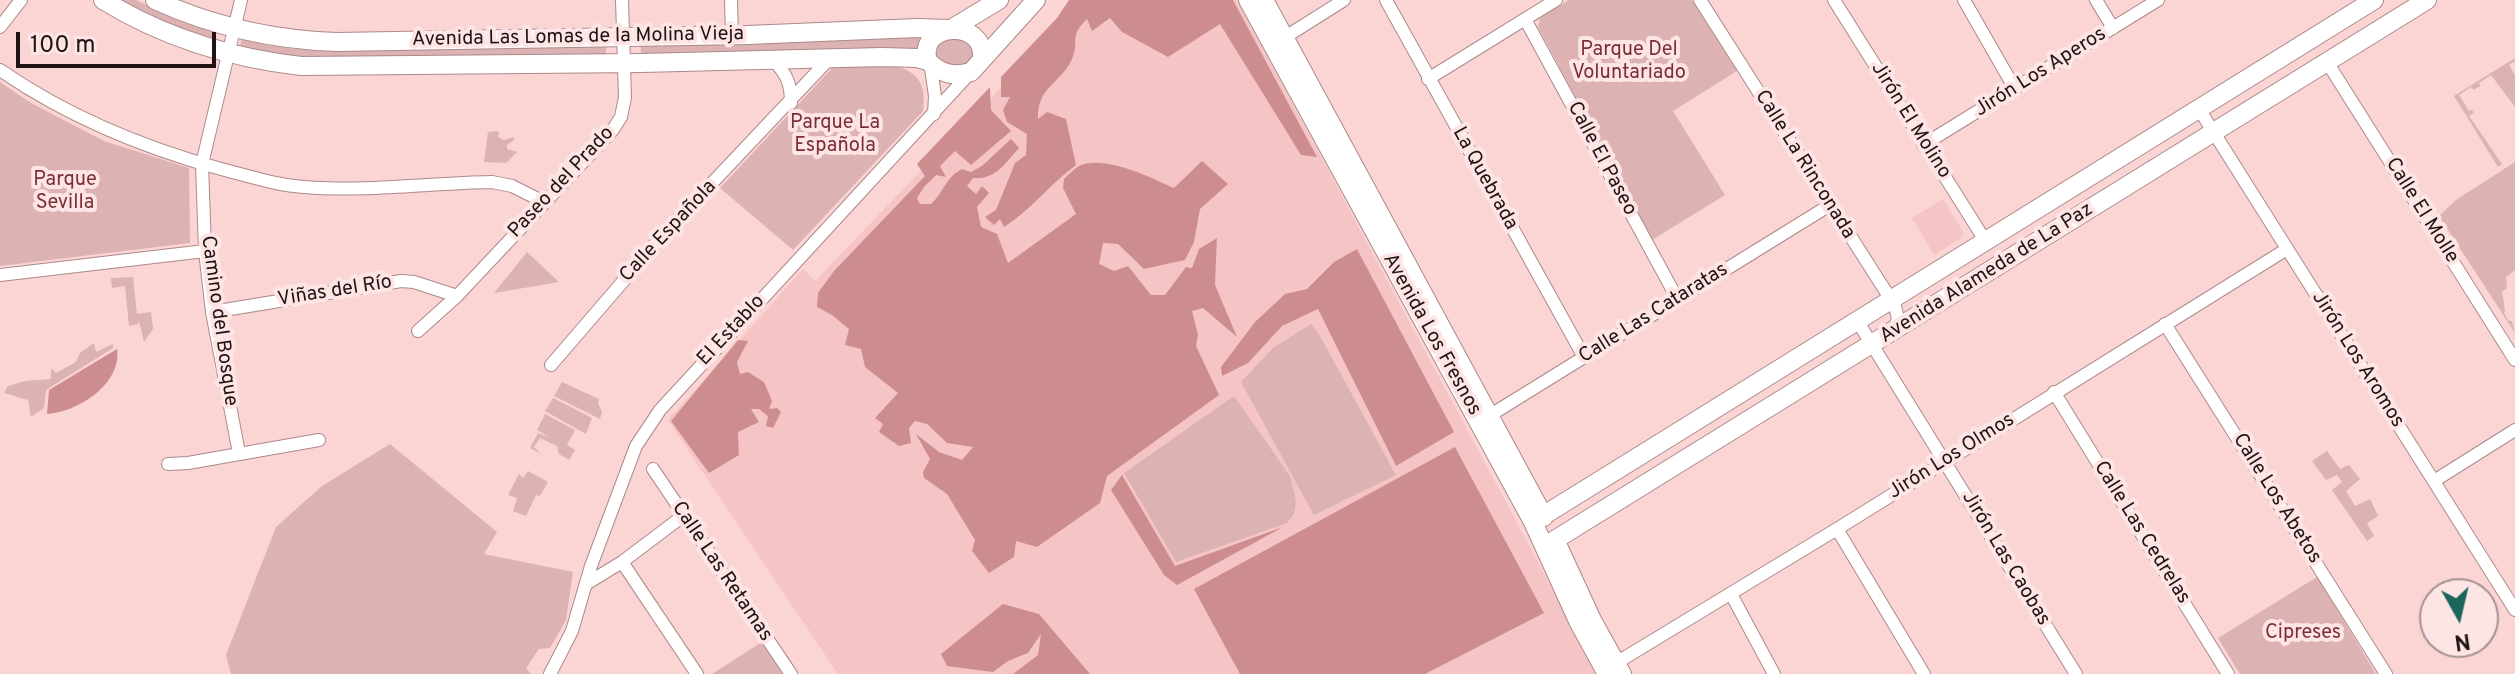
<!DOCTYPE html>
<html>
<head>
<meta charset="utf-8">
<style>
	body { margin:0 }
	#map { position:relative; width:2515px; height:674px; overflow:hidden; background:#fbd4d4; font-family:Overpass,sans-serif }
	canvas { display:block }
	.north { position:absolute; left:2419px; top:578px; width:80px; height:80px; box-sizing:border-box; background:#fee5e5; border:2px solid #a59191; border-radius:50%; rotate:172deg; font-size:22px; font-weight:700; line-height:32px; text-align:center; color:#201313 }
	.north::after { content:''; display:block; margin:auto; width:28px; height:36px; background:#1c655b; clip-path:polygon(50% 0,100% 100%,50% 72%,0 100%) }
	.scale { position:absolute; left:16px; top:32px; width:200px; height:36px; box-sizing:border-box; border:4px solid #201313; border-top:0; padding-left:10px; font-size:24px; line-height:28px; white-space:nowrap; color:#201313; -webkit-text-stroke:6px #fee5e5; paint-order:stroke }
</style>
</head>
<body>
<div id="map">
<canvas width="2515" height="674"></canvas>
<div class="north">N</div>
<div class="scale">100 m</div>
</div>
<script>
const c = document.querySelector('canvas').getContext('2d');
c.lineJoin = 'round';
function fill(path, color) { c.fillStyle = color; c.fill(path, 'evenodd'); }
function stroke(path, color, width, dash) { c.strokeStyle = color; c.lineWidth = width; c.lineCap = dash ? 'butt' : 'round'; c.setLineDash(dash || []); c.stroke(path); }
function label(font, color, halo, rows, align = 'center') {
  c.font = font + ' Overpass,sans-serif'; c.lineWidth = 8; c.setLineDash([]); c.textBaseline = 'middle'; c.strokeStyle = halo; c.fillStyle = color; for (const [text, x, y, turn = 0] of rows) {
    c.save(); c.translate(x, y); c.rotate((+turn || 0) * Math.PI / 180); c.textAlign = isNaN(turn) ? turn : align; if (halo) c.strokeText(text, 0, 0); c.fillText(text, 0, 0); c.restore();
  }
}
const built = new Path2D(`
	M1085,0H1237L1598,674H838L668,420L803,269L815,281Z
	M1943,199L1964,233L1962,237L1934,255L1912,218Z`);
const green = new Path2D(`
	M112,0H136L170,16L216,31L213,43Z
	M1569,0H1692L1737,71L1673,111L1725,195L1652,240L1538,27L1540,18Z
	M932,32L921,48L641,54L640,40Z
	M242,38L292,49H328L606,42V55L329,61L239,50Z
	M950,39L964,40L974,46L972,63L954,67L936,60L933,49L938,43Z
	M2515,58V61L2509,65L2515,75V107L2491,75L2479,83L2480,86L2474,90L2471,87L2459,95L2469,111L2472,110L2474,113L2469,116L2502,164L2498,167L2454,96Z
	M835,65C874,66 932,54 923,111L793,250L720,188Z
	M0,82L31,103L104,141L189,168L190,243L0,266Z
	M497,131L499,133L498,137L504,140L514,137V140L507,145V149L517,152L506,163L484,162L488,132Z
	M2515,162V270L2506,277L2507,288L2502,292L2505,310L2504,313L2509,321H2512L2515,333L2439,216L2456,200Z
	M527,252L559,282L494,293Z
	M133,277L137,314L151,312L153,329L144,342L139,321L138,324L129,326L125,286L112,288L111,278Z
	M1311,324L1320,336L1396,475L1314,515L1241,382L1273,348Z
	M94,343L96,352L113,344V348L46,390L44,408L31,417L28,400L4,393L8,386L25,381L51,379V368L56,373L76,362L80,353Z
	M562,382L599,399L598,403L602,412L600,419L554,396Z
	M1234,396L1290,476L1296,501L1294,514L1287,523L1176,562L1124,473Z
	M553,398L592,418L586,434L545,411Z
	M545,414L575,430L567,445L575,450L569,460L559,454L557,446L540,438L534,447L541,454L530,448L538,433L549,437L537,430Z
	M390,444L497,532L484,554L573,572L566,620L550,648L539,649L526,668L531,674H231L226,655L276,527L322,486Z
	M2327,451L2340,469L2349,465L2360,479L2346,491L2355,506L2370,499L2378,516L2367,523L2374,536L2367,541L2332,490L2342,482L2337,475L2326,480L2312,461Z
	M528,471L548,482L540,496L536,495L526,516L513,511L517,498L508,495L519,474L523,478Z
	M2317,577L2376,674H2240L2218,638Z
	M762,642L783,674H712Z`);
const forest = new Path2D(`
	M1069,0H1233L1317,157L1301,155L1220,24L1168,57L1122,32L1110,18L1092,31L1087,19C1068,37 1080,41 1072,59C1061,84 1037,86 1038,119L1047,112L1066,119L1076,165C1050,184 1031,210 1004,227L1000,219L994,225L985,217L996,210L1015,163L1026,155L1027,134L1007,122L1003,110L1010,97H1001V77L1057,18Z
	M990,87L991,110L1011,131L971,165L955,151L940,166L946,177L936,175L924,187L917,198L920,204H931C945,191 944,179 962,169L971,172L982,166L1011,139L1019,148C1005,163 996,180 973,178L967,186L976,194L982,186L989,193L977,207L981,227L997,234L1008,263L1076,214L1063,188L1064,179C1068,175 1074,169 1079,166C1104,154 1152,178 1174,188L1202,161L1228,184L1200,209L1194,242L1185,260L1144,269L1118,244L1103,243L1099,264L1114,271L1128,266L1151,295H1165L1186,267L1192,268L1199,249L1217,238L1215,285L1237,337L1203,308L1192,311L1198,335L1196,346L1219,395L1107,476L1100,503L1037,547L1016,541L1014,557L989,573L972,551L975,540L947,494L924,478L923,472L930,459L916,434L939,452L962,460L973,447L947,443L927,424L915,421L909,428L911,443L899,446L879,432L883,424L875,418L898,393L865,367L861,349L845,345L849,329L832,315L817,307L818,293L834,271L925,176L917,164Z
	M1357,249L1454,432L1396,466L1318,309L1282,326L1248,363L1222,376L1221,367L1255,322L1285,294L1307,289L1334,262Z
	M738,340L748,341L737,362L740,374L748,372L764,382L772,401L769,409L777,408L781,412L773,428L766,426L768,416L759,409H751L759,422L738,432L739,455L709,473L671,421Z
	M117,349C122,384 78,412 47,414L49,390Z
	M1455,447L1544,613L1425,674H1240L1194,589Z
	M1122,475L1175,566L1283,527L1177,585L1164,575L1111,490Z
	M1003,604L1039,614L1090,674H1013L1038,655L1041,634L1028,653L1008,661L993,672L947,666L941,654Z`);
const street = new Path2D(`
	M731,0L732,35
	M1386,0L1584,357
	M1700,0L1895,306L1898,319L1894,331
	M1834,0L1986,242
	M1964,0L2015,89
	M2096,0L2113,28
	M1525,19L1678,300
	M0,27L21,0
	M1279,41L1344,0
	M773,60C787,74 791,84 791,103
	M930,62L935,96L934,114
	M2327,62L2515,360
	M0,70C68,117 141,147 221,169C248,176 276,185 304,187C366,192 430,183 492,182L512,186L544,202
	M1428,79L1556,0
	M2199,109L2515,610
	M1923,145L2158,0
	M0,275L205,251
	M212,312L401,281L414,282L457,296
	M1858,322L2076,674
	M2165,324L2386,674
	M418,331L457,296L612,131L621,117L625,97L622,0
	M551,365L663,235L831,57
	M2054,392L2228,674
	M1484,419L1830,205
	M239,453L212,312L205,251L202,164L241,0
	M168,464L188,463L319,440
	M653,469L791,674
	M2434,481L2515,430
	M1837,529L1924,674
	M622,562L697,674
	M586,584L622,562L683,516
	M1731,594L1774,674
	M1616,663L1837,529L2287,249
	M550,674L572,631L591,566L636,446L660,410L971,72`);
const secondary = new Path2D(`
	M103,0C163,37 231,58 301,66L641,63L882,57L917,58L928,61
	M155,0C212,26 274,40 337,42L747,35L917,28L951,29L999,0
	M1248,0L1533,522L1579,623L1607,674
	M1264,0L1544,517
	M982,59C986,17 916,23 928,61C941,74 953,77 971,72L1036,0
	M1533,522L2374,0
	M1557,544L1592,620L1622,674
	M1545,546L2427,0`);
const streetNames = [
	["Avenida Las Lomas de la Molina Vieja",578,38,-1],
	["Jirón Los Aperos",2041,73,-32],
	["Jirón El Molino",1910,121,58],
	["Calle El Paseo",1601,159,62],
	["Calle La Rinconada",1804,165,58],
	["La Quebrada",1484,179,61],
	["Paseo del Prado",562,183,-47],
	["Calle El Molle",2421,211,58],
	["Calle Española",669,232,-47],
	["Avenida Alameda de La Paz",1987,274,-32],
	["Viñas del Río",335,292,-9],
	["Calle Las Cataratas",1654,314,-32],
	["Camino del Bosque",218,321,82],
	["El Establo",732,331,-47],
	["Avenida Los Fresnos",1431,335,61],
	["Jirón Los Aromos",2357,360,58],
	["Jirón Los Olmos",1952,457,-32],
	["Calle Los Abetos",2276,499,58],
	["Calle Las Cedrelas",2141,533,58],
	["Jirón Las Caobas",2005,559,59],
	["Calle Las Retamas",721,572,56]
];
const parkNames = [
	["Parque Del",1629,51],
	["Voluntariado",1629,74],
	["Parque La",835,124],
	["Española",835,147],
	["Parque",65,181],
	["Sevilla",65,204],
	["Cipreses",2303,634]
];
fill(built, '#f5c5c6');
fill(green, '#dcb2b3');
fill(forest, '#cd8d8f');
stroke(street, '#ad8989', 14);
stroke(secondary, '#ad8989', 20);
stroke(street, '#fff', 12);
stroke(secondary, '#fff', 18);
label('20px', '#201313', '#fee5e5', streetNames);
label('20px', '#7c2e36', '#fee5e5', parkNames);
</script>
</body>
</html>
